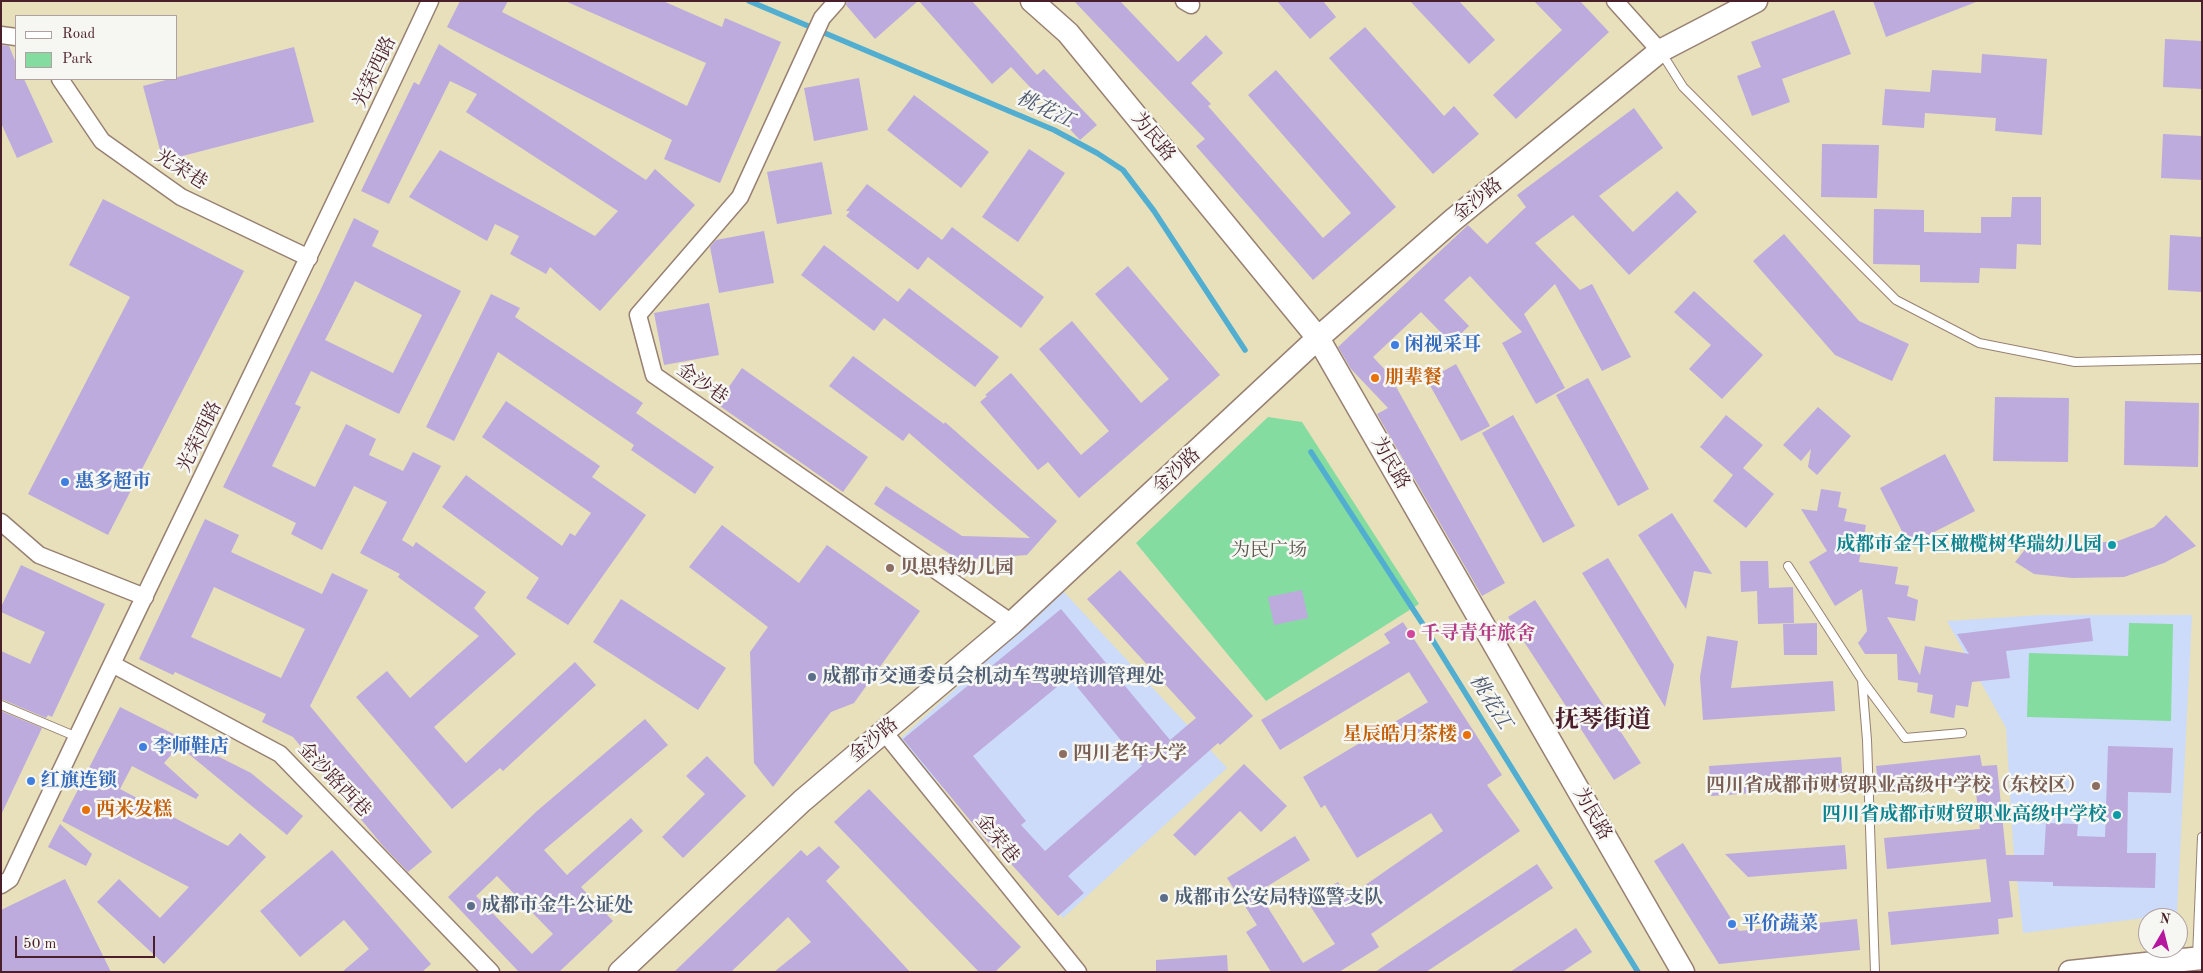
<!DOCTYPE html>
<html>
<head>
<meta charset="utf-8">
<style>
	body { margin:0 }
	#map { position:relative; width:2203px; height:973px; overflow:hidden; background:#e7e0bb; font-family:"Old Standard TT",serif }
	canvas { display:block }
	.frame { position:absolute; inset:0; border:2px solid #4a1f2b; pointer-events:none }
	.legend { position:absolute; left:15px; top:15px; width:162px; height:65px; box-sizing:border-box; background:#f6f6f2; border:1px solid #b1a0a2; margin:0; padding:6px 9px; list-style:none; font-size:15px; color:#4a1f2b }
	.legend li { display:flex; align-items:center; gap:10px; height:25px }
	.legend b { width:25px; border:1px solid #b1a0a2 }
	.north { position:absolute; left:2138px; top:908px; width:50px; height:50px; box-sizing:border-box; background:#f6f6f2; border:1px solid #b1a0a2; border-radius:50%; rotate:8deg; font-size:14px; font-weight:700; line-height:20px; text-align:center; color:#4a1f2b }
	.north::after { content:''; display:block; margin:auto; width:18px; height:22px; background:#b5179e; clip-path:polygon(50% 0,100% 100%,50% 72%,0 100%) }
	.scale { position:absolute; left:15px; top:936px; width:140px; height:22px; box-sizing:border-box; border:2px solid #4a1f2b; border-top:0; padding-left:6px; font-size:15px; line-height:18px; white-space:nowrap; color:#4a1f2b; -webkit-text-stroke:4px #f6f6f2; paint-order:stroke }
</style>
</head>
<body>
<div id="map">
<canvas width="2203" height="973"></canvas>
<div class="frame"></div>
<ul class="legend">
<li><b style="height:6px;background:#fff"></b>Road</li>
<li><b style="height:14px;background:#85dca0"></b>Park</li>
</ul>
<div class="north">N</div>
<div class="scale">50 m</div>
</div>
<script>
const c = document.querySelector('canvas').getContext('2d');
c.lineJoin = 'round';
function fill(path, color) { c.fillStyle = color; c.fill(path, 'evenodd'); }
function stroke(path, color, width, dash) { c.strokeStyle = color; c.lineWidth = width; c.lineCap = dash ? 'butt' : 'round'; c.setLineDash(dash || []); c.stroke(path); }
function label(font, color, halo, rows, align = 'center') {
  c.font = font + ' "Old Standard TT","Noto Serif SC",serif'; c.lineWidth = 5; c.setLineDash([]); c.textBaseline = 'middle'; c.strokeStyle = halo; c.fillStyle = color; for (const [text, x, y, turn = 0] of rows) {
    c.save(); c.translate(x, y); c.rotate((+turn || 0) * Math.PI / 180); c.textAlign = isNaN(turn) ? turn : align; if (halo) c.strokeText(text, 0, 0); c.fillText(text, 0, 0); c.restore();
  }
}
const built = new Path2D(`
	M1063,591L1227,768L1063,918L899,740Z
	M2041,615H2192L2177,914L2023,933L2013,844L2006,728L1947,621Z`);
const green = new Path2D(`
	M1268,417L1302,422L1419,604L1266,701L1136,543Z
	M2129,623L2173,624L2171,721L2027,717L2029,653L2128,656Z`);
const stream = new Path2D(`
	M749,1L1054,130L1097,153L1123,170L1154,211L1245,350
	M1311,452L1422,623L1638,972`);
const building = new Path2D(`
	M460,1H508L502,12L687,106L706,63L565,1H663L722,27L725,18L781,42L720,183L664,159L672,140L447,27Z
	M847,1H918L875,39L846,5Z
	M919,1H972L1037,75L1044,69L1097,125L1080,140L1011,67L992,84Z
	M1074,1H1120L1178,62L1206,35L1223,53L1191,83L1211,104L1208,106L1323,238L1351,213L1248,95L1276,70L1396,207L1313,280L1196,146L1205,139Z
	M1277,1H1323L1336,17L1310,39Z
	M1410,1H1459L1495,40L1469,64Z
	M1534,1H1580L1609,32L1516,119L1493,95L1562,30Z
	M1873,1H1976V2L1886,37Z
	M1834,10L1851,54L1782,79L1790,102L1752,116L1737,76L1761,67L1751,42Z
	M1365,27L1444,116L1454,106L1479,134L1433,174L1329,58Z
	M2165,39L2202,41V89L2163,87Z
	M439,44L646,180L655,169L695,205L600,311L550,267L546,274L510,254L519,236L495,224L487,241L409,197L440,150L595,236L618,211L466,112L477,94L450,81L389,204L361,191L414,82L419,85Z
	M1,45L9,46L16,63V79H24L53,142L17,158L1,123Z
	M294,47L314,122L163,161L143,86Z
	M1982,54L2047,59L2042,135L1995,131L1996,118L1925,113L1924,128L1882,125L1885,89L1930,92L1932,70L1981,73Z
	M859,78L868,130L814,141L804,88Z
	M914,95L989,152L961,188L887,130Z
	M1634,108L1663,148L1599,196L1633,232L1677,191L1697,212L1629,275L1573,215L1535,243L1580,290L1592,284L1631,357L1602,371L1555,284L1524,314L1565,388L1536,404L1502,343L1522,332L1470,276L1444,300L1469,326L1451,343L1421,312L1373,357L1389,374L1505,583L1482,596L1377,414L1388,408L1351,369L1338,347L1468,225L1487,244L1526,207L1517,195Z
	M2163,134L2202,136V180L2161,178Z
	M1822,144L1879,145L1877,198L1821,197Z
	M1029,149L1065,173L1018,242L982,217Z
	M822,162L832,214L777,224L767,172Z
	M867,184L942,240L952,227L1044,297L1021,328L928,257L918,270L846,216L850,211H846Z
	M2012,197H2041V245L2017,244L2016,269L1980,268L1979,283L1920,282V265L1873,264L1874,209L1924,210V232L1981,233V217H2011Z
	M103,199L244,271L108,535L28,494L130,297L69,265Z
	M354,218L379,231L372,246L461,291L399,414L311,371L295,404L301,407L272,466L315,487L346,424L376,439L369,455L403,471L413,452L441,466L402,540L413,547L416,542L486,592L474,608L516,654L434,727L466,763L575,662L596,685L503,771L500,768L452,809L356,697L387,671L410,698L479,636L398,577L400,574L360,553L387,502L354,486L322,550L291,534L296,523L223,487L320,291ZM355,281L422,315L393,373L325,340Z
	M764,231L774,283L719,293L710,247L716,240Z
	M1784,234L1859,321L1909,344L1892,381L1835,355L1753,261Z
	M2170,235L2202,237V292L2168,290Z
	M824,245L898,302L909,288L999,357L975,387L884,318L874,331L801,275Z
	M1128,266L1220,375L1079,498L1048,462L1038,470L980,402L987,396L985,395L1011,373L1081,455L1109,431L1039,349L1072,321L1141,403L1169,379L1095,294Z
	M1694,291L1763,355L1722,399L1689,369L1711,345L1674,312Z
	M491,294L520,308L515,317L643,403L636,413L714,467L695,494L631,450L634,445L498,352L454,441L426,427Z
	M709,303L719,355L664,365L654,313Z
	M853,356L944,424L945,422L1057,521L1027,555L959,560L874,504L886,486L962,536L1030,538L909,433L903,441L829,386Z
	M1456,364L1490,426L1461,441L1427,380Z
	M742,368L868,457L843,492L717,404Z
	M1588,378L1649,489L1618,506L1556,395Z
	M1995,397L2069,398L2068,462L1993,461Z
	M506,401L600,466L592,477L646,515L568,625L526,598L539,578L442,507L466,475L562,546L570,533L575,536L591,513L482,437Z
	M2125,401L2199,403L2198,467L2124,465Z
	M1818,407L1851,436L1817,475L1808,467L1811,449L1801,461L1783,445Z
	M1513,415L1575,526L1543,543L1482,433Z
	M1726,415L1763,445L1743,468L1774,494L1746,528L1713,501L1733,475L1700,447Z
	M1945,454L1975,511L1909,545L1880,488Z
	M1821,489L1841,492L1838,507L1847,509L1844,521L1866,525L1859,562L1898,567L1895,584L1909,586L1907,596L1918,600L1915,621L1887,617L1920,675L1925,646L1969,654L1957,634L2090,618L2093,641L2006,651L2010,678L1972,682L1968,707L1956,705L1954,718L1930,713L1933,695L1917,692L1918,683L1898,680L1897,654H1865L1858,643L1867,631L1862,589L1835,606L1809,562L1827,551L1801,509L1817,511Z
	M1672,513L1712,574L1694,571L1686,609L1638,535Z
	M2166,515L2196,546L2164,563L2124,577L2072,578L2034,574L2015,562L2039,532L2079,544L2118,541L2154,527Z
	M205,519L239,535L231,552L322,594L332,573L368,590L310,706L432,852L408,872L383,846L293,737L262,722L266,714L175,672L173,675L139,659ZM214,587L305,629L281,678L191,637Z
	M722,525L799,583L827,545L920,611L854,703L831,712L773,787L754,763L750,652L768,627L689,567Z
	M1608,558L1674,665L1665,707L1582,573Z
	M1740,561H1768L1769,588L1793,587L1794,623L1758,624L1757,591L1741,592Z
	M21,565L105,604L52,717L48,715L46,718L1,699V651L30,664L45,632L1,612V607Z
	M1120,570L1253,716L1220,745L1218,743L1068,876L1084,893L1058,916L995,846L993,848L903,739L1061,609L1170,740L1196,718L1087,599ZM1069,677L1142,766L1045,851L1021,825L1026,821L973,756Z
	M1302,590L1308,618L1274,625L1268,597Z
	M621,599L726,668L698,710L593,642Z
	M1535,600L1641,763L1614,780L1508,617Z
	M1403,622L1502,775L1487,785L1520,831L1371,934L1379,947L1339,972H1271L1246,932L1257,925L1227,878L1295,836L1310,860L1258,892L1303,963L1335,944L1307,901L1338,882L1348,897L1443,831L1431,813L1357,858L1325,805L1321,808L1303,777L1428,702L1409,672L1280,750L1261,720L1390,643L1384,634Z
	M1817,623V655H1784L1783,624Z
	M1707,636L1738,641L1731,688L1833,681L1835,711L1703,720L1700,677Z
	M120,707L251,773L303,816L287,835L179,746L164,763L199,795L196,799L132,766L120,789L228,846L240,833L266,857L164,964L97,902L119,879L160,918L189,887L62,821Z
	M1,711L42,728L1,815Z
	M645,719L668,745L544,850L567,875L631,818L643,831L581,887L613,921L559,972H519L448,897L537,811ZM497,876L553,934L532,954L476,896Z
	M2108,746L2173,748L2171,793L2128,792L2127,853H2156L2155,888L2053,886V882L2009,881L2013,917L1998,919L1999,934L1891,945L1888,912L1991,902L1986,859L1887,869L1884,838L1980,829L1975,783L1879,793L1876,766L1980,755L1982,766L1997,765L2006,855H2044L2046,823L2078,824L2077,836L2105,837Z
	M707,756L746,796L683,858L662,837L705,794L686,776Z
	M1841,757L1843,787L1711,796L1709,766Z
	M1244,764L1287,806L1261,832L1240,811L1195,856L1173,835Z
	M869,789L1021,947L995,972H979L834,822Z
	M60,824L92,854L86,866L48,847Z
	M1683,843L1739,931L1857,919L1860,950L1719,964L1654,861Z
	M1845,845L1847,869L1748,877L1725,854Z
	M819,846L840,867L826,881L910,972H774L811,942L788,917L731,972H674L801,850L807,856Z
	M332,850L431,964L422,972H342L369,949L344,920L300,957L260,911Z
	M1537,864L1553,888L1426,972H1375Z
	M65,879L111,972H1V910Z
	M1576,928L1592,952L1562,972H1510Z
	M1227,955L1228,972H1156V960Z`);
const lane = new Path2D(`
	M1661,52L1683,87L1896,300L1979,343L2075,362L2202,359
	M1788,566L1862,680L1905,738L1962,733
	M1862,680L1867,740L1875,972
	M1,705L77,737
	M2197,957L2202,837`);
const street = new Path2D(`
	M837,1L822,18L740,197L638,315L654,375L1012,623
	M1184,1L1191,5
	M1615,1L1660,51
	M1,35L16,37
	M60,79L102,141L181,197L309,258
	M1,522L39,555L145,597
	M112,664L280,754L491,972
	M884,732L1078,972
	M1,885L10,879C147,585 293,295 430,1`);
const secondary = new Path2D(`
	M1032,1L1068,33L1318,338L1683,972
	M620,972L802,801L1012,623L1318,338L1453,220L1660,51L1756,1
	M2070,972L2202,958`);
const markers = [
	[1395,345,5,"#3f7fe0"],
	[1375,378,5,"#e8710a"],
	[65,482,5,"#3f7fe0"],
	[2112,545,5,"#0f9aa8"],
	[890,568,5,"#8d6e63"],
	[1411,634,5,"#d1479c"],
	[812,677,5,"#5c6f8a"],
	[1467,735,5,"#e8710a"],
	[143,747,5,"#3f7fe0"],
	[1063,754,5,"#8d6e63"],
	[31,781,5,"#3f7fe0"],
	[2096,786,5,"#8d6e63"],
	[86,810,5,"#e8710a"],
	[2117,815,5,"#0f9aa8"],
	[1164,898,5,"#5c6f8a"],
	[471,906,5,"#5c6f8a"],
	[1732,924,5,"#3f7fe0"]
];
const streetNames = [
	["光荣西路",375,72,-65],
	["为民路",1153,137,51],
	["光荣巷",181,170,32],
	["金沙路",1478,200,-39],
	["金沙巷",702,384,35],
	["光荣西路",200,437,-64],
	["为民路",1390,463,60],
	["金沙路",1177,471,-43],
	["金沙路",874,740,-40],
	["金沙路西巷",334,780,46],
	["为民路",1592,814,60],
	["金荣巷",997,839,51]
];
const shopNames = [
	["闲视采耳",1405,345],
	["惠多超市",75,482],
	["李师鞋店",153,747],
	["红旗连锁",41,781],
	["平价蔬菜",1742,924]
];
const foodNames = [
	["朋辈餐",1385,378],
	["星辰皓月茶楼",1457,735,"right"],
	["西米发糕",96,810]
];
const cultureNames = [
	["成都市金牛区橄榄树华瑞幼儿园",2102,545],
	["四川省成都市财贸职业高级中学校",2107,815]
];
const parkNames = [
	["为民广场",1269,551]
];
const educationNames = [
	["贝思特幼儿园",900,568],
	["四川老年大学",1073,754],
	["四川省成都市财贸职业高级中学校（东校区）",2086,786,"right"]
];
const hotelNames = [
	["千寻青年旅舍",1421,634]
];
const serviceNames = [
	["成都市交通委员会机动车驾驶培训管理处",822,677],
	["成都市公安局特巡警支队",1174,898],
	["成都市金牛公证处",481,906]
];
const waterNames = [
	["桃花江",1045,110,25],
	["桃花江",1490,702,58]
];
const districtNames = [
	["抚琴街道",1603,721]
];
fill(built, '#ccdbf9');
fill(green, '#85dca0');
stroke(stream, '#51aed0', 5.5);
fill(building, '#bdabdd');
stroke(lane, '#988073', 10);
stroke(street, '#988073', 19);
stroke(secondary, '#988073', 25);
stroke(lane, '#fff', 8);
stroke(street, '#fff', 16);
stroke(secondary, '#fff', 22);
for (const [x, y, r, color] of markers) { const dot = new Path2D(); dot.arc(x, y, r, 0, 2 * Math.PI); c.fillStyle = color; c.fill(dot); stroke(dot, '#f6f6f2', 2); }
label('19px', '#4a1f2b', '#f6f6f2', streetNames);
label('bold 19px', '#366cbe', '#f6f6f2', shopNames, 'left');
label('bold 19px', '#c56008', '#f6f6f2', foodNames, 'left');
label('bold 19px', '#0d838f', '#f6f6f2', cultureNames, 'right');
label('19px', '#5c584e', '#f6f6f2', parkNames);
label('bold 19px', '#785e54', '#f6f6f2', educationNames, 'left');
label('bold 19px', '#b23c85', '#f6f6f2', hotelNames, 'left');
label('bold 19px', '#4e5e75', '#f6f6f2', serviceNames, 'left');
label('italic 20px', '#4d586d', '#f6f6f2', waterNames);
label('bold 24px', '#4a1f2b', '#f6f6f2', districtNames);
</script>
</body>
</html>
